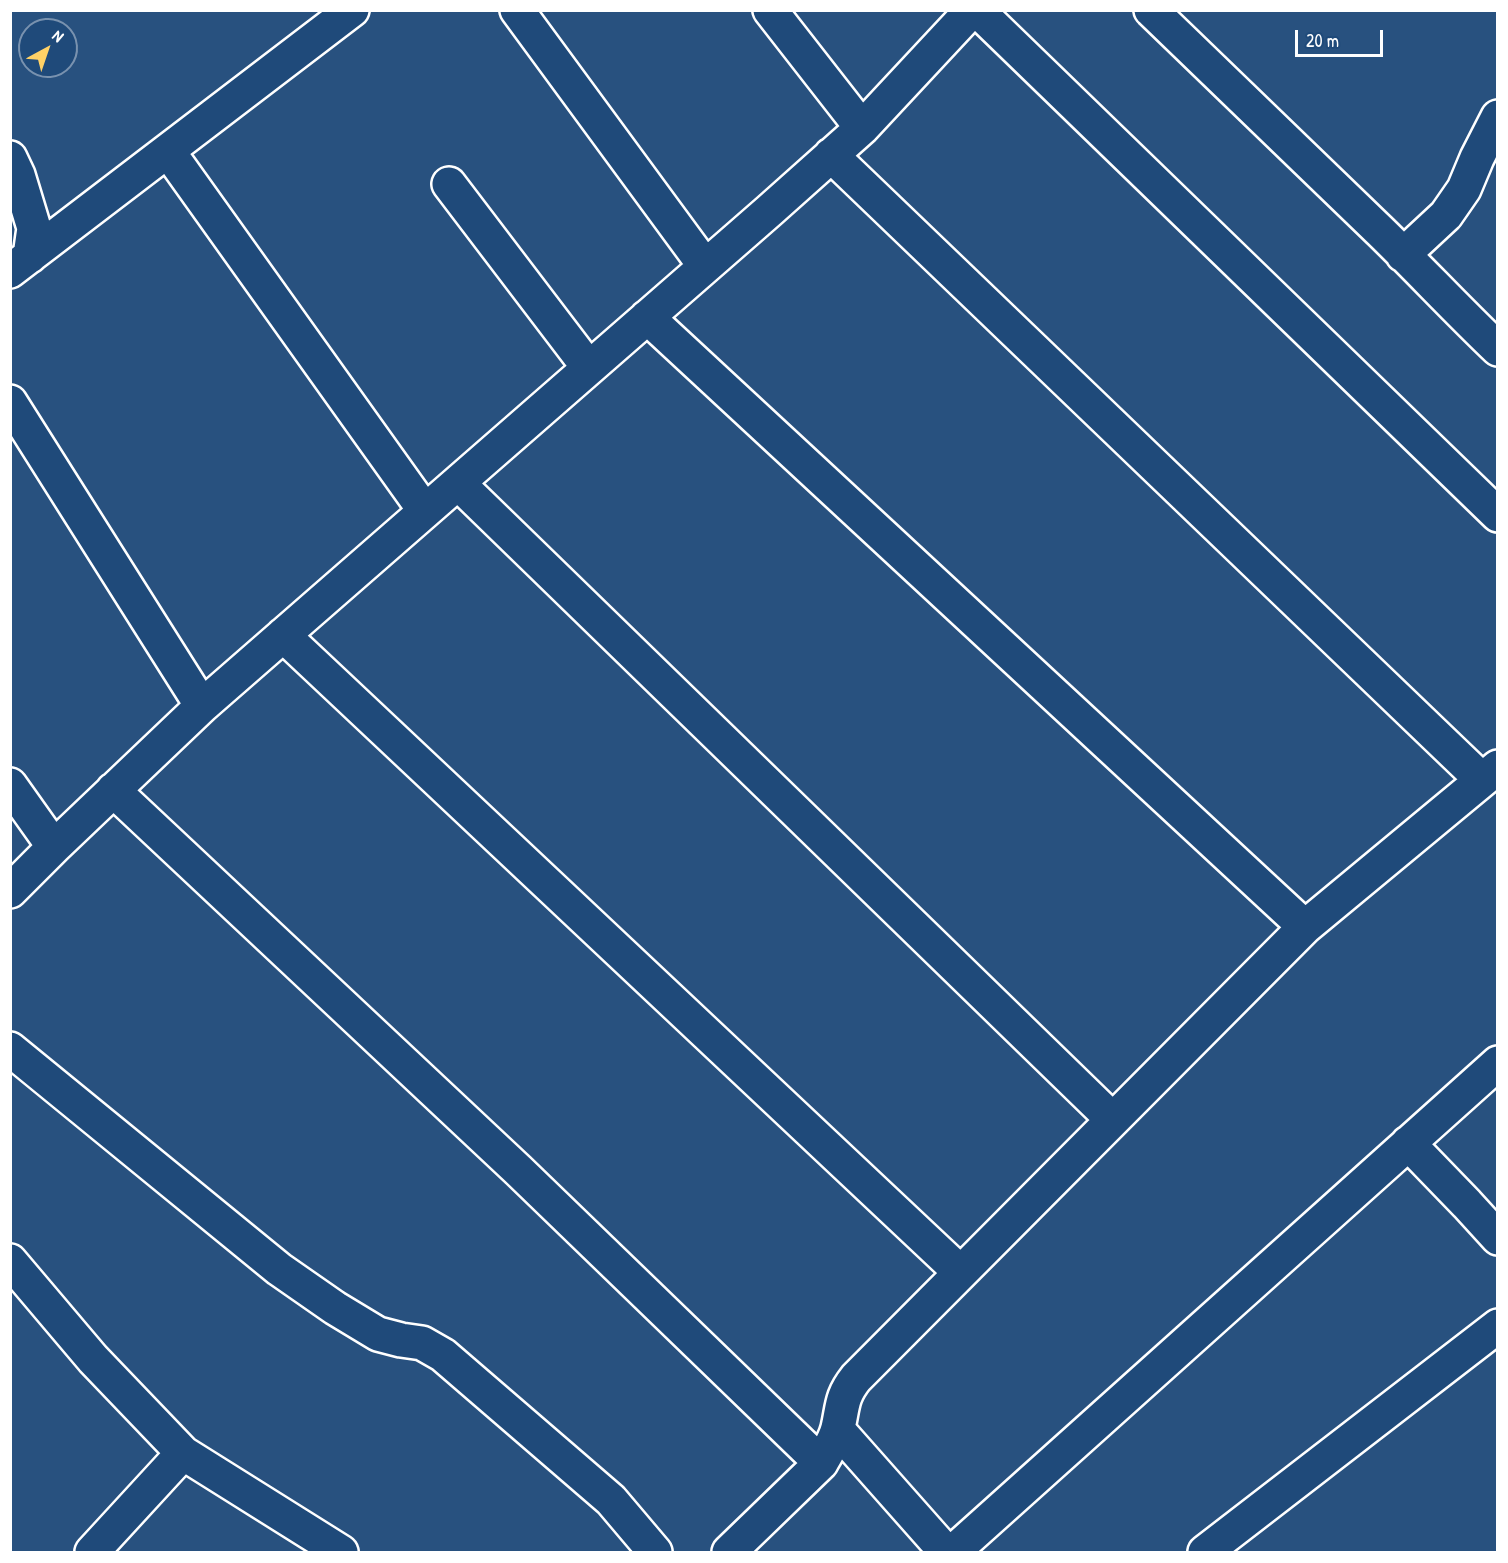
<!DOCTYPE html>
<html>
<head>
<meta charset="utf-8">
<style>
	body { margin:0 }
	#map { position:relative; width:1508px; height:1563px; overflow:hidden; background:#28517f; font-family:"Patrick Hand",sans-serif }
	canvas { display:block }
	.frame { position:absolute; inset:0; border:12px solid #fff; pointer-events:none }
	.north { position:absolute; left:18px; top:18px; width:60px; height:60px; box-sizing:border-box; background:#1f4a7a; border:2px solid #7992af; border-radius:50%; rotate:40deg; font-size:16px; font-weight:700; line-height:24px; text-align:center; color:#fff }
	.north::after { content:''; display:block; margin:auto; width:21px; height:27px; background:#ffd166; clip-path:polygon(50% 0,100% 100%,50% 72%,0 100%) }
	.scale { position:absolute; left:1295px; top:30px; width:88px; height:27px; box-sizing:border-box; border:3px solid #fff; border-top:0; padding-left:8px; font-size:18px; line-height:21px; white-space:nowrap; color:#fff; -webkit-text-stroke:4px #1f4a7a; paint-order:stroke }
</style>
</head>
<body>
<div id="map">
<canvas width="1508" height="1563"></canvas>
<div class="frame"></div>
<div class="north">N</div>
<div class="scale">20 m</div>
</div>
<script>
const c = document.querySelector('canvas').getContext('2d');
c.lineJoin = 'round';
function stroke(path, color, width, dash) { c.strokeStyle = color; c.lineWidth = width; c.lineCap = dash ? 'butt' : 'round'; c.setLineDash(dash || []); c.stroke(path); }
const minor = new Path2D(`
	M517,10L705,266
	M770,10L862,128
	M977,10L1498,515
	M1151,10C1228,84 1305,158 1381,232C1421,271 1458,311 1498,349
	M168,151L425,511
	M831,155L1482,780
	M10,158L18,175L34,228L30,256
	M449,184L589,368
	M1403,255L1446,215L1464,189L1477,158L1498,117
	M10,271L352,10
	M647,317L1305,927
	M10,402L202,706
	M458,483L1112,1119
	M283,635L960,1272
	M10,785L54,847L10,891
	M113,790L518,1170L821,1463
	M54,847L202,706L769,211L862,128L972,10
	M10,1049L279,1269L335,1308L378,1334L401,1340L422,1343L443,1355L611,1500L655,1552
	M1408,1143L1467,1204L1498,1238
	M10,1261L93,1359L183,1453L341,1552
	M838,1430L946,1552
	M92,1552L183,1453
	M729,1552L821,1463C827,1452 835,1441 838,1428C843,1406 841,1397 856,1378L1305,927L1498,767
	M953,1552L1498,1063
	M1205,1552L1498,1326`);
stroke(minor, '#fff', 38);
stroke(minor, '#1f4a7a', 33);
</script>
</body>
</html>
